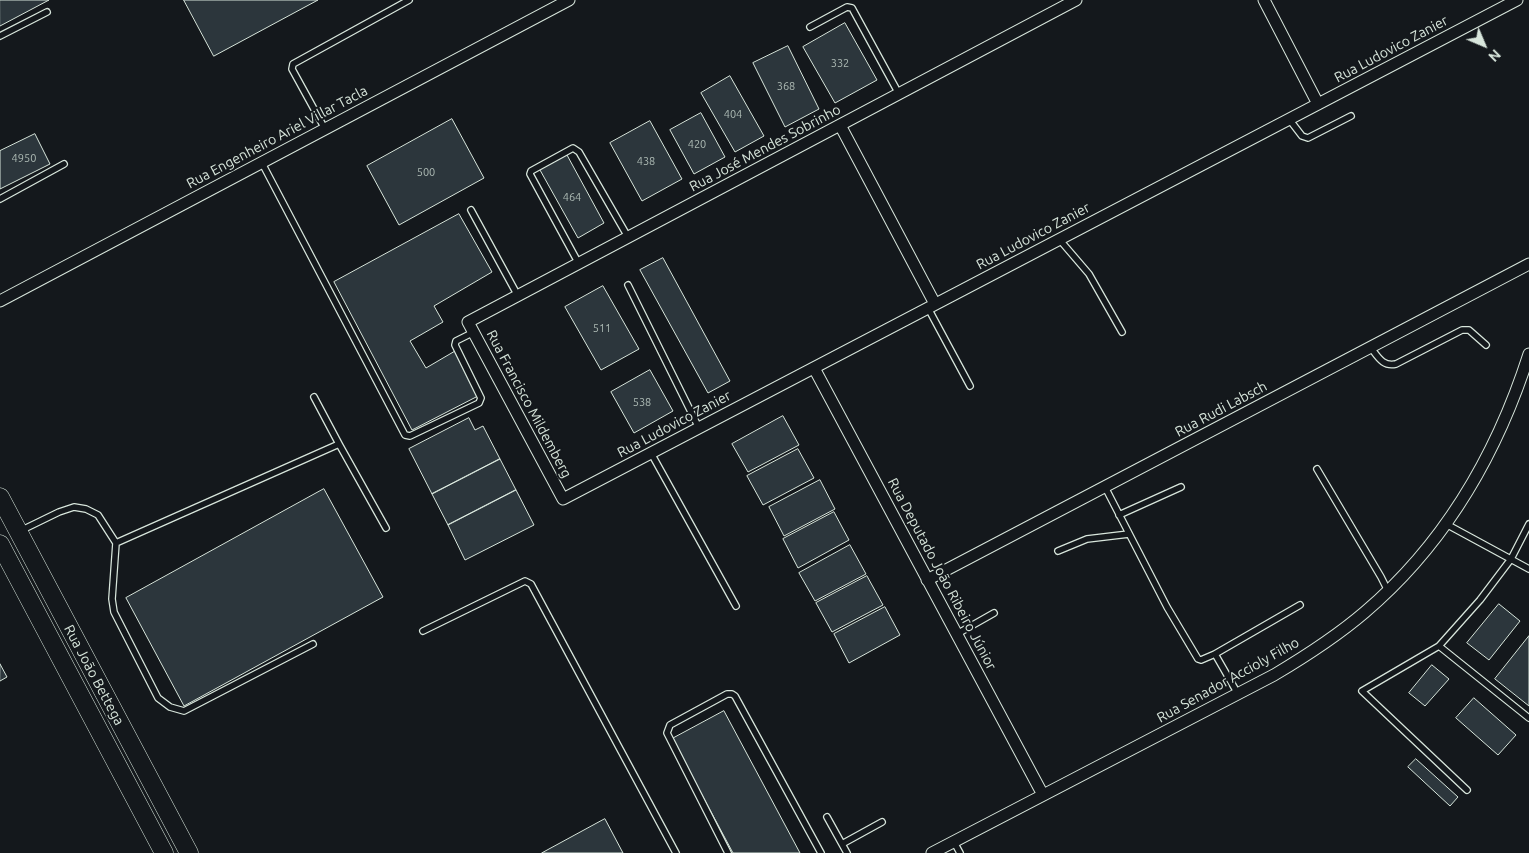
<!DOCTYPE html>
<html>
<head>
<meta charset="utf-8">
<style>
	body { margin:0 }
	#map { position:relative; width:1529px; height:853px; overflow:hidden; background:#14181c; font-family:Ubuntu,sans-serif }
	canvas { display:block }
	.north { position:absolute; left:1459px; top:20px; width:50px; height:50px; -webkit-text-stroke:4px #14181c; paint-order:stroke; rotate:135deg; font-size:14px; font-weight:700; line-height:20px; text-align:center; color:#d8e6dc }
	.north::after { content:''; display:block; margin:auto; width:18px; height:22px; background:#d8e6dc; clip-path:polygon(50% 0,100% 100%,50% 72%,0 100%) }
</style>
</head>
<body>
<div id="map">
<canvas width="1529" height="853"></canvas>
<div class="north">N</div>
</div>
<script>
const c = document.querySelector('canvas').getContext('2d');
c.lineJoin = 'round';
function fill(path, color) { c.fillStyle = color; c.fill(path, 'evenodd'); }
function stroke(path, color, width, dash) { c.strokeStyle = color; c.lineWidth = width; c.lineCap = dash ? 'butt' : 'round'; c.setLineDash(dash || []); c.stroke(path); }
function label(font, color, halo, rows, align = 'center') {
  c.font = font + ' Ubuntu,sans-serif'; c.lineWidth = 4; c.setLineDash([]); c.textBaseline = 'middle'; c.strokeStyle = halo; c.fillStyle = color; for (const [text, x, y, turn = 0] of rows) {
    c.save(); c.translate(x, y); c.rotate((+turn || 0) * Math.PI / 180); c.textAlign = isNaN(turn) ? turn : align; if (halo) c.strokeText(text, 0, 0); c.fillText(text, 0, 0); c.restore();
  }
}
const building = new Path2D(`
	M0,0H49L0,26Z
	M184,0H318L214,56Z
	M845,23L877,80L835,103L803,47Z
	M788,46L819,109L785,127L753,63Z
	M730,76L764,136L735,152L701,93Z
	M701,113L725,157L694,174L670,130Z
	M452,119L484,178L399,225L367,166Z
	M650,121L682,179L642,201L610,143Z
	M35,134L50,164L0,189V151Z
	M567,155L604,223L578,238L540,170Z
	M459,214L492,272L434,306L443,322L410,341L426,368L455,351L478,396L412,430L334,282Z
	M663,258L730,381L708,393L640,270Z
	M603,286L639,349L601,370L565,307Z
	M650,370L673,411L634,433L611,392Z
	M783,416L799,445L748,472L732,444Z
	M469,418L475,430L483,426L500,459L432,494L409,449Z
	M798,449L814,478L763,505L747,476Z
	M500,459L516,490L448,525L432,494Z
	M820,480L835,509L784,536L769,507Z
	M324,489L383,597L184,706L126,598Z
	M516,490L534,525L465,560L448,525Z
	M834,512L849,540L798,568L783,539Z
	M850,545L866,574L815,601L799,573Z
	M867,576L883,605L832,632L816,603Z
	M1499,604L1520,621L1489,660L1467,643Z
	M885,607L900,635L849,663L834,634Z
	M1529,636V706L1495,679Z
	M0,664L7,677L0,681Z
	M1432,665L1449,679L1425,706L1409,693Z
	M1474,698L1516,735L1498,755L1456,718Z
	M724,711L800,853H733L672,739Z
	M1416,759L1458,797L1450,806L1408,767Z
	M605,819L623,853H542Z`);
const lane = new Path2D(`
	M810,27L847,7L852,8L899,94
	M0,36L47,12
	M1289,119L1302,136L1308,138L1351,116
	M325,129L292,69L293,64L409,0
	M262,163L405,435L410,436L479,403L481,398L455,345L456,341L474,332
	M0,199L64,164
	M471,210L518,296
	M1059,239L1089,274L1122,332
	M579,264L530,174L531,171L573,148L579,152L628,237
	M628,285L699,428
	M928,308L970,386
	M1371,348C1378,357 1383,367 1396,364L1462,330H1469L1486,345
	M339,444L386,528
	M651,453L736,606
	M1317,469L1381,577L1388,591
	M1105,487L1167,607L1198,659L1201,660L1215,654
	M1119,515L1181,487
	M1446,524L1529,569
	M20,531L59,512L74,507L86,509L98,515L116,543L339,444L314,397
	M116,543L112,599L114,612L158,698L170,707L184,711L313,644
	M1058,551L1087,539L1129,534
	M423,631L525,581L531,584L676,853
	M957,634L994,613
	M1439,646L1529,718
	M1238,694L1215,654L1300,605
	M1467,790L1362,691L1439,646L1480,600L1511,559L1529,524
	M827,817L847,853
	M954,842L960,853
	M842,844L882,822
	M728,853L667,733L670,725L727,694H732L735,696L821,853`);
const street = new Path2D(`
	M1076,0L468,322L563,499L1517,0
	M1264,0L1318,104
	M840,125L935,304
	M0,301L569,0
	M814,368L1043,795
	M927,580L1529,264
	M932,853L1274,675C1306,656 1337,636 1365,612C1446,543 1497,454 1529,354`);
const primary = new Path2D(`
	M0,497L189,853
	M0,544L164,853`);
const numberNames = [
	["332",840,63],
	["368",786,86],
	["404",733,114],
	["420",697,144],
	["4950",24,158],
	["438",646,161],
	["500",426,172],
	["464",572,197],
	["511",602,328],
	["538",642,402]
];
const streetNames = [
	["Rua Ludovico Zanier",1391,49,-28],
	["Rua Engenheiro Ariel Villar Tacla",277,137,-28],
	["Rua José Mendes Sobrinho",765,148,-28],
	["Rua Ludovico Zanier",1033,236,-28],
	["Rua Francisco Mildemberg",529,404,62],
	["Rua Rudi Labsch",1221,409,-28],
	["Rua Ludovico Zanier",674,424,-28],
	["Rua Deputado João Ribeiro Júnior",942,574,62],
	["Rua João Bettega",94,675,62],
	["Rua Senador Accioly Filho",1228,680,-29]
];
fill(building, '#2c363c');
stroke(building, '#d8e6dc', 1);
stroke(lane, '#d8e6dc', 8);
stroke(street, '#d8e6dc', 13);
stroke(primary, '#d8e6dc', 19);
stroke(lane, '#14181c', 5.5);
stroke(street, '#14181c', 11);
stroke(primary, '#14181c', 18);
label('11px', '#adbab4', null, numberNames);
label('14px', '#d8e6dc', '#14181c', streetNames);
</script>
</body>
</html>
